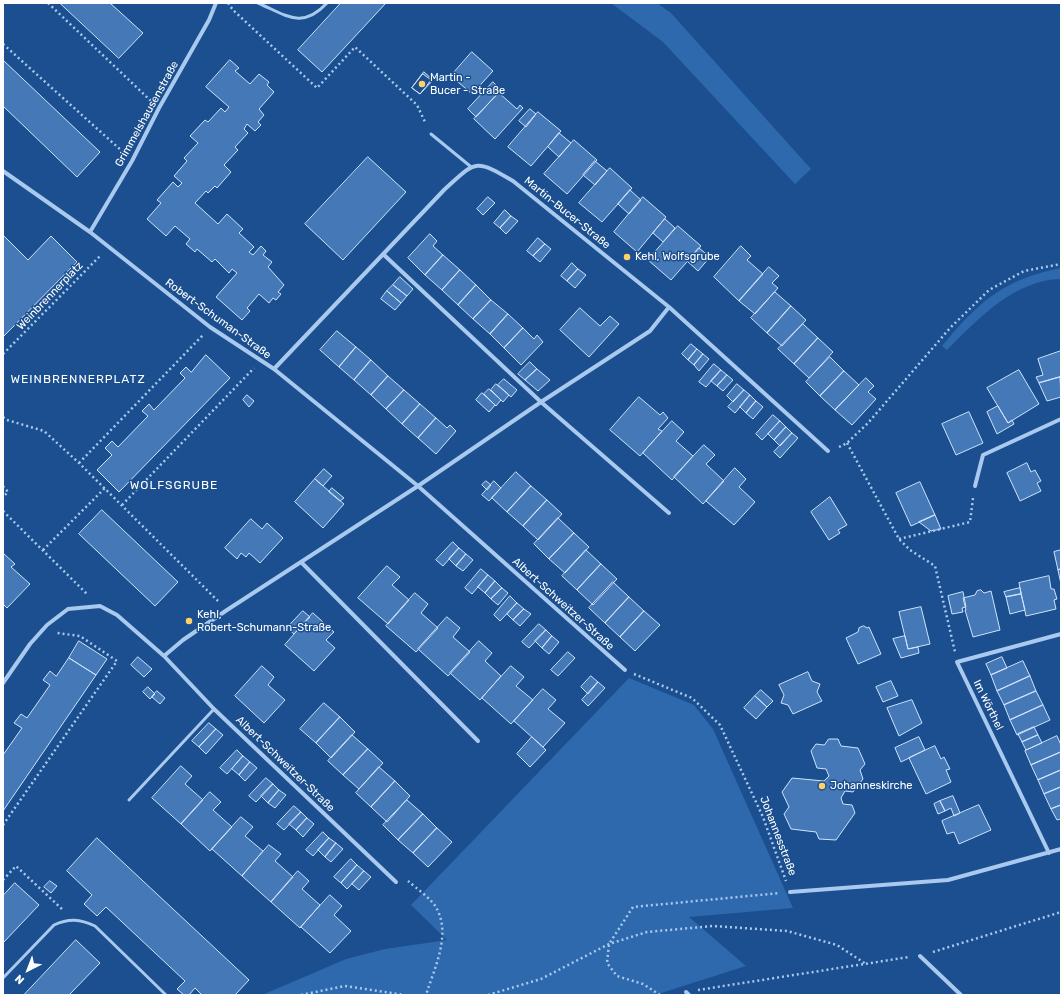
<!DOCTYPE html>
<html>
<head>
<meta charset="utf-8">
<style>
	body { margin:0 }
	#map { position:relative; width:1064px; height:998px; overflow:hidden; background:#1b4f8f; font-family:Rubik,sans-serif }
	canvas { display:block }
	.frame { position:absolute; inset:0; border:4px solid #fff; pointer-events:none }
	.north { position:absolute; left:8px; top:950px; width:40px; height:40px; -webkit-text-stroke:3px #1b4f8f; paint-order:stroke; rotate:222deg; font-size:11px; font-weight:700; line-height:16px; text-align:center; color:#fff }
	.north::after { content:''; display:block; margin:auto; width:14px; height:18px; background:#fff; clip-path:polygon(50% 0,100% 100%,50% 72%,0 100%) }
</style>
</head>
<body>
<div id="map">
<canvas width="1064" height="998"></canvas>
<div class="frame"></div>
<div class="north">N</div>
</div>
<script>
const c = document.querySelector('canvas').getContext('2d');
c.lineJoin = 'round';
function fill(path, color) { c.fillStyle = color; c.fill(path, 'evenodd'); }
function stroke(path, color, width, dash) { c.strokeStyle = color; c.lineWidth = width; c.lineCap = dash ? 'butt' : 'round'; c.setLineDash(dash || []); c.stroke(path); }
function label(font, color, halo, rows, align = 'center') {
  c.font = font + ' Rubik,sans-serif'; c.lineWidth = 3; c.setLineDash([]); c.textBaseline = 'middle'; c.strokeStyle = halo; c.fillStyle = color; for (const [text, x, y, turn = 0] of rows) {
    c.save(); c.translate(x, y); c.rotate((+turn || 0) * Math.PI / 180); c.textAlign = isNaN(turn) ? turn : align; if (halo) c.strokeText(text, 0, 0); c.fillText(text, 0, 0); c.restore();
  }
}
const green = new Path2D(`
	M611,3H657L671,13L811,169L795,184L663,42Z
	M1061,268V279C1014,280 978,319 947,350L942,346C978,302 1004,279 1061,268Z
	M629,678L694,705L713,729L793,908L689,917L746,966L655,995H262L346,959L385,949L447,940L411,905Z`);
const building = new Path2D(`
	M60,3H110L143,33L119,58Z
	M341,3H386L322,72L298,50Z
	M472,52L493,71L472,94L451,76Z
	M3,60L100,152L77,177L3,106Z
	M230,60L239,68L235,71L250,84L259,74L269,82L267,85L274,92L259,109L264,115L258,122L261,125L255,131L247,124L244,129L248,133L235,147L238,150L224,165L231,172L217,188L215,186L208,193L206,191L195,203L218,224L227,214L243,229L239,233L254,247L249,252L253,255L261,246L266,251L263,255L272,262L268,267L284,285L278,292L281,294L276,300L273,298L269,303L259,294L247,308L250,311L242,320L216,297L237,273L232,269L229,273L215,259L212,262L197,249L195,252L186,244L190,239L175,226L166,236L147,219L161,203L157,200L173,182L178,187L182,183L174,176L187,161L184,158L198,143L190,136L205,120L208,122L221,108L225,112L229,107L206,87Z
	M424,72L433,80L420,94L412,88Z
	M423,74L431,80L420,94L412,88Z
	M493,82L501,90L476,117L468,109Z
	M499,93L517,109L520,105L523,108L495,139L474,119Z
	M530,109L536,114L526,127L519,121Z
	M538,112L561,131L531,166L508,147Z
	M559,133L571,143L559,157L548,147Z
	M574,140L597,160L567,194L544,174Z
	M368,157L406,192L343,260L305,224Z
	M595,161L607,171L595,185L583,175Z
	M610,168L632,188L602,222L579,203Z
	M630,190L641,200L629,214L618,204Z
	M488,197L495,203L483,215L477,209Z
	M643,197L666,217L637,252L614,232Z
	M505,210L511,216L500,228L494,223Z
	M511,216L518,221L506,234L500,228Z
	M665,219L675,228L663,242L653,233Z
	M678,226L701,246L671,280L648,260Z
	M430,234L437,241L433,246L443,255L425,275L408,258Z
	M3,235L28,260L51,236L77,262L3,337Z
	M538,238L545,244L533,256L527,251Z
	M545,244L551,249L540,262L533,256Z
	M741,246L751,256L747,260L763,274L739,301L714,277Z
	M699,248L710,257L698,271L687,261Z
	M443,255L460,270L442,290L425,275Z
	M572,263L578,269L567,281L561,276Z
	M769,267L779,276L772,283L778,288L755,314L739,301Z
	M578,269L586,275L575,288L567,281Z
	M460,270L476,285L458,305L442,290Z
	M400,277L413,289L407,296L393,285Z
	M393,285L407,296L401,303L387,291Z
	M476,285L491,300L473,319L458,305Z
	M387,291L401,303L395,310L381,299Z
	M775,292L791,306L767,333L751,318Z
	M491,300L508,314L490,334L473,319Z
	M791,306L806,320L782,346L767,333Z
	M580,308L600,326L610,316L619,324L589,357L560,330Z
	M508,314L523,328L504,348L490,334Z
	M803,324L818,338L794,364L778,349Z
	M523,328L534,339L537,335L543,342L521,365L504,348Z
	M337,331L356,347L339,367L320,350Z
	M818,338L833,352L809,378L794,364Z
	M691,344L697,349L688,360L682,354Z
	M356,347L371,360L354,380L339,367Z
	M697,349L703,354L694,365L688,360Z
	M1061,351V382L1060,377L1039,383L1036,377L1043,375L1038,359Z
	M703,354L709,359L699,371L694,365Z
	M206,355L230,378L119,492L97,470L112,455L105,448L112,441L118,447L148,416L142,411L149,404L154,410L185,378L180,373L186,367L191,372Z
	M830,357L844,371L820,396L806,382Z
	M371,360L388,376L371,395L354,380Z
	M530,362L537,369L525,380L518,374Z
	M714,364L721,370L706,387L699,382Z
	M537,369L550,380L538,391L525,380Z
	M721,370L727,375L717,386L711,381Z
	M1019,370L1039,404L1008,423L987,388Z
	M844,371L859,385L835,410L820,396Z
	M727,375L733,380L723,391L717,386Z
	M388,376L404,390L386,409L371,395Z
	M1060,377L1061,397L1047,401L1039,383Z
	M866,378L874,386L868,392L876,399L852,425L835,410Z
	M504,379L517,390L511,397L498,385Z
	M496,384L509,395L503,402L491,390Z
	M737,384L744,390L733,402L727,396Z
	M489,389L501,400L496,406L484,394Z
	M404,390L420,404L402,424L386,409Z
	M744,390L750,395L735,413L728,407Z
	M482,393L495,405L489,412L476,400Z
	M247,395L254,401L249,407L243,400Z
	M750,395L756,401L746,413L740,407Z
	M639,397L660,415L663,412L668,418L658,429L662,431L640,456L610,430Z
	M756,401L763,407L753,419L746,413Z
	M420,404L436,418L418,438L402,424Z
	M998,406L1008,423L1012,420L1014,424L997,434L987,412Z
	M969,412L983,443L956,455L942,424Z
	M773,415L780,421L762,440L756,434Z
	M436,418L447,428L450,425L456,431L436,454L418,438Z
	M672,421L684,432L676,441L693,456L672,480L643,453Z
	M780,421L786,427L774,440L768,434Z
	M786,427L792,433L780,446L774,440Z
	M792,433L798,438L780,458L774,452Z
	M704,445L715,455L706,464L724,481L703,504L674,477Z
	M1027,463L1031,472L1035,470L1041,481L1037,483L1041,491L1020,501L1007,473Z
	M735,468L746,479L739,487L755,502L734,525L706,501Z
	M324,469L332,476L323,486L315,479Z
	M516,472L531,486L507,512L492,498Z
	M315,479L344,504L323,528L295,502Z
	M486,481L491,485L487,490L482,485Z
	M494,481L501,488L489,501L482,495Z
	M920,482L935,515L911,526L896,493Z
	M531,486L547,500L523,526L507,512Z
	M332,488L344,498L340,501L329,492Z
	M830,497L847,525L838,530L840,533L829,540L811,512Z
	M547,500L562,514L538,540L523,526Z
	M102,510L178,582L155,606L79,534Z
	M935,515L941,529L931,531L919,522Z
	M558,518L574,533L549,559L534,544Z
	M251,519L262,529L267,523L283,538L260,563L249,553L246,557L241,553L237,559L225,548Z
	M574,533L589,547L565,573L549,559Z
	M453,542L459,548L443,566L436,560Z
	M459,548L466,554L456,566L449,559Z
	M586,550L601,564L577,590L562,576Z
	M1061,550V569L1058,570L1054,552Z
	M3,553L15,564L11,567L30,584L7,608L3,604Z
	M466,554L473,560L463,571L456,566Z
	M601,564L617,579L593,605L577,590Z
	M387,566L400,577L392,585L409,600L388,624L358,598Z
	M481,569L488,575L472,594L465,588Z
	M1061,569V584L1058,570Z
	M488,575L495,581L485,593L478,587Z
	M1049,576L1051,589H1054L1057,599L1054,600L1056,609L1026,616L1019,583Z
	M495,581L502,588L491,599L485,593Z
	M613,582L629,597L605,623L589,608Z
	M502,588L508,593L498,605L491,599Z
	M1020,588L1021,594L1006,597L1004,592Z
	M981,590L984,593L991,591L1000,630L973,637L965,610H966L963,598L975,595L977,591Z
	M963,592L966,607L962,608L963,612L952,614L948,596Z
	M415,593L428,604L421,613L438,628L416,652L386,626Z
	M1021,594L1025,610L1010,614L1006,597Z
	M510,596L517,603L500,621L494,615Z
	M629,597L644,611L620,637L605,623Z
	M517,603L524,609L513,620L507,614Z
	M921,607L930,644L908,649L899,612Z
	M524,609L531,614L520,626L513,620Z
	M303,611L310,617L294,634L287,628Z
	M644,611L660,625L635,651L620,637Z
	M313,613L334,632L326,640L335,648L314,671L285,645Z
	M447,617L460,628L453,637L470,652L448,676L418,649Z
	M539,624L546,630L529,648L522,642Z
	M864,626L867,628L869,627L881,654L858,664L846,638L858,632L859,628Z
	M546,630L552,636L542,648L535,641Z
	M552,636L559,642L549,654L542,648Z
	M905,636L908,649L918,647L919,653L901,658L893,639Z
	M79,641L107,659L96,675L69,658Z
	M479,641L492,653L485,661L501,676L480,700L450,673Z
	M568,652L575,658L558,676L551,670Z
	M138,657L152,669L144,677L131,665Z
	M1002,657L1007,668L991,675L986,664Z
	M69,658L96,675L3,811V755L22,728L14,723L21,714L27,718L50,685L43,680L50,671L56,676Z
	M1023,661L1030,676L997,691L991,675Z
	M262,666L274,677L268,685L285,700L264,723L235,696Z
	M511,666L524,677L516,686L533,700L511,724L482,698Z
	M808,672L812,681L820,684L817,692L822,701L793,714L788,705L781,703L784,695L779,685Z
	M591,676L598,682L588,694L581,687Z
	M1030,676L1036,691L1004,705L997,691Z
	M891,681L898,696L883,702L876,687Z
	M598,682L605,688L588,706L582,700Z
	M148,687L155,694L150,699L143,692Z
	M543,689L556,700L548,709L565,723L543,747L514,721Z
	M761,690L773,701L767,707L755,696Z
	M157,691L165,698L160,704L152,697Z
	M1036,691L1043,705L1010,720L1004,705Z
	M755,696L767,707L756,719L744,708Z
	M912,700L922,723L899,736L887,708Z
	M324,703L340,717L316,743L300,729Z
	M1043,705L1050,720L1017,735L1010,720Z
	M340,717L355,732L331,758L316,743Z
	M209,723L216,729L199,747L192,741Z
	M1034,727L1038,735L1022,742L1018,734Z
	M216,729L223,735L206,754L199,747Z
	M352,735L368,749L343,775L328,761Z
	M1038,735L1042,743L1026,750L1022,742Z
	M1057,736L1061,745V752L1031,765L1025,751Z
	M532,737L546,750L530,767L517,754Z
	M919,737L925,750L901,762L895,748Z
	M829,739H838L841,746L858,748L865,764L860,770L863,779L853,792L845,791L841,798L843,804L852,805L855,813L836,840L819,839L816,832L791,829L784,814L789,807L782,792L792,778L824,781L829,776L826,769L817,768L811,751L816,744L824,745Z
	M935,746L941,759L944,757L950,769L946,770L951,782L926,794L909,758Z
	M368,749L383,763L359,789L343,775Z
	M237,750L243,756L227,774L220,768Z
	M1061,752V770L1038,780L1031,765Z
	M243,756L250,762L239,775L232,769Z
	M250,762L257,768L245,781L239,775Z
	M181,766L192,776L185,784L203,800L181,824L152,798Z
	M379,767L395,781L371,807L356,793Z
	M1061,770V787L1044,794L1038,780Z
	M266,778L273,784L256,802L249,796Z
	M395,781L410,796L387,822L371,807Z
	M273,784L279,790L268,803L261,796Z
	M1061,787V805L1051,809L1044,794Z
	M279,790L286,795L275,808L268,803Z
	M210,792L221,802L213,810L232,827L210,851L181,824Z
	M953,796L960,813L954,816L951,808L945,811L940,801Z
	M407,800L423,814L398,840L383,825Z
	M940,801L945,811L938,814L934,804Z
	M979,805L991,830L959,844L954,832L947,834L942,821Z
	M1061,805V819L1057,820L1051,809Z
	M294,806L301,812L284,830L277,824Z
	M301,812L307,818L296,830L289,824Z
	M423,814L437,828L413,853L398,840Z
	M241,817L253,827L245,836L263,851L242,876L212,849Z
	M307,818L314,824L303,837L296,830Z
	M437,828L452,842L428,867L413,853Z
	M323,832L329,838L313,856L306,850Z
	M97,838L249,980L235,995H202L195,988L189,995H184L177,989L185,981L106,907L97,916L84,904L92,895L67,871Z
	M329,838L336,843L325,857L318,850Z
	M336,843L343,849L331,862L325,857Z
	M269,845L281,854L275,861L293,877L271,902L242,876Z
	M351,859L357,865L341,883L334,877Z
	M357,865L364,871L347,889L341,883Z
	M298,871L309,881L302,889L320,905L300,928L271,902Z
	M364,871L371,877L359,890L352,884Z
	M50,881L57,886L51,893L44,887Z
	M15,883L39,905L3,943V896Z
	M330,895L342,906L334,915L351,931L330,953L301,927Z
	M76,940L100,963L69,995H24Z`);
const path = new Path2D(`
	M48,3L151,101
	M228,3L233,10L317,88L355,47L417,105L426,124
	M3,44L123,152
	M3,354L101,255
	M3,417L7,420L44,431L79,463L218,601
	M847,443L899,539L910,550L935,566L955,652
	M839,447L847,443L868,423L950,328L989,290L1024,271L1061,264
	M79,463L203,335
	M3,486L8,492L3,497
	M122,505L254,368
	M3,511L88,595
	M899,539L970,522L973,498
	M43,550L105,488
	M634,674L692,698L720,725L763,817L786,881
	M3,825L117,661L80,636L57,633
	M3,880L16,866L63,910
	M408,881C416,888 433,900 437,909C451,936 434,969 426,995
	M933,952L1061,912
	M698,990L909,957
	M301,995L345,986L405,995
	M488,995L541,979L609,944L647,932L713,926L787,931L837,945L866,964
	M660,995L643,984L617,976L607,963L609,944L633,907L780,893`);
const service = new Path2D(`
	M258,3C286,15 302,30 327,3
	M431,134L470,166
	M129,800L214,709
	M3,978L54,925C69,918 80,919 95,926L166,995`);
const minor = new Path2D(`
	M3,171L90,232L210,327L274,369L418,486L625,670
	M90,232L132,161L159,108L209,20L216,3
	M383,254L541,402L669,513
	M274,369L444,190C476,161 474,158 513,181L669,307L828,451
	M975,486L983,455L1061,419
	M301,562L478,741
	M164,656L183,640L227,610L418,486L541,402L650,331L669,307
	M3,683L30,644L47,625L68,609L100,606L117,615L164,656L214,709L396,882
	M1049,853L957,662L1061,634
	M790,892L948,880L1061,849
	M920,956L961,995
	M686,992L689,995`);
const markers = [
	[422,84,4,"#ffd166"],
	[627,257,4,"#ffd166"],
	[189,621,4,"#ffd166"],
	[822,786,4,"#ffd166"]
];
const poiNames = [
	["Martin -",430,78],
	["Bucer - Straße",430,91],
	["Kehl, Wolfsgrube",635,257],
	["Kehl,",197,615],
	["Robert-Schumann-Straße",197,628],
	["Johanneskirche",830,786]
];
const streetNames = [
	["Grimmelshausenstraße",147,114,-61],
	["Martin-Bucer-Straße",567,213,39],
	["Weinbrennerplatz",50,296,-46],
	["Robert-Schuman-Straße",218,319,36],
	["Albert-Schweitzer-Straße",563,604,42],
	["Im Wörthel",988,705,64],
	["Albert-Schweitzer-Straße",285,764,44],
	["Johannesstraße",778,836,69]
];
const neighbourhoodNames = [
	["WEINBRENNERPLATZ",78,380],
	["WOLFSGRUBE",174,486]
];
fill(green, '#2e69ad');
fill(building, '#4478b7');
stroke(building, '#cfe3fa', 1);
stroke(path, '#a9c9ee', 2.5, [2, 3]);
stroke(service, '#a9c9ee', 3);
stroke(minor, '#a9c9ee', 4);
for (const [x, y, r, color] of markers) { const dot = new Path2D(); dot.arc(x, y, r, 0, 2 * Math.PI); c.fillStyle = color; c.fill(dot); stroke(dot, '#1b4f8f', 1.5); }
label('11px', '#fff', '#1b4f8f', poiNames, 'left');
label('11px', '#fff', '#1b4f8f', streetNames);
c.letterSpacing = '1px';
label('12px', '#fff', '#1b4f8f', neighbourhoodNames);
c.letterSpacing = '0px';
</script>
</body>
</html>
